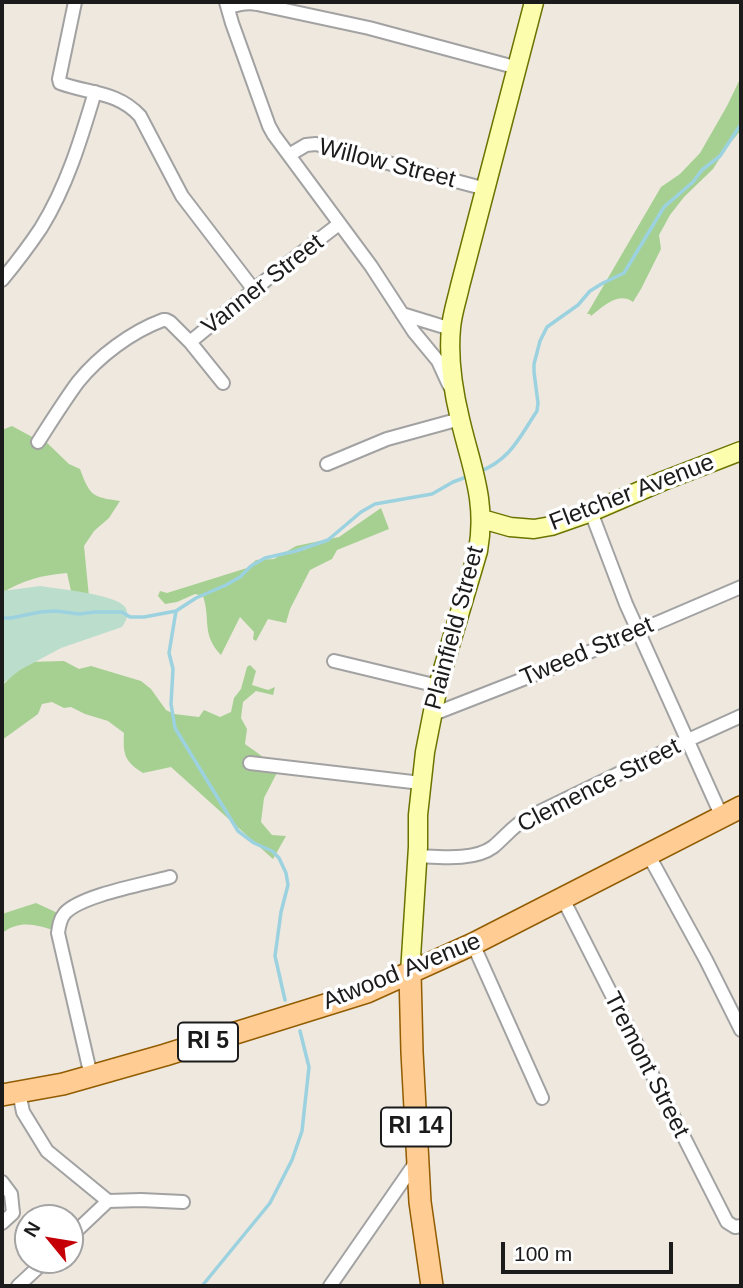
<!DOCTYPE html>
<html>
<head>
<meta charset="utf-8">
<style>
	body { margin:0 }
	#map { position:relative; width:743px; height:1288px; overflow:hidden; background:#eee8df; font-family:Arial,sans-serif }
	canvas { display:block }
	.frame { position:absolute; inset:0; border:4px solid #1b1b1b; pointer-events:none }
	.north { position:absolute; left:14px; top:1204px; width:70px; height:70px; box-sizing:border-box; background:#fff; border:2px solid #a4a4a4; border-radius:50%; rotate:300deg; font-size:19px; font-weight:700; line-height:28px; text-align:center; color:#1b1b1b }
	.north::after { content:''; display:block; margin:auto; width:24px; height:32px; background:#c60007; clip-path:polygon(50% 0,100% 100%,50% 72%,0 100%) }
	.scale { position:absolute; left:501px; top:1242px; width:172px; height:32px; box-sizing:border-box; border:4px solid #1b1b1b; border-top:0; padding-left:9px; font-size:21px; line-height:24px; white-space:nowrap; color:#1b1b1b; -webkit-text-stroke:5px #fff; paint-order:stroke }
</style>
</head>
<body>
<div id="map">
<canvas width="743" height="1288"></canvas>
<div class="frame"></div>
<div class="north">N</div>
<div class="scale">100 m</div>
</div>
<script>
const c = document.querySelector('canvas').getContext('2d');
c.lineJoin = 'round';
function fill(path, color) { c.fillStyle = color; c.fill(path, 'evenodd'); }
function stroke(path, color, width, dash) { c.strokeStyle = color; c.lineWidth = width; c.lineCap = dash ? 'butt' : 'round'; c.setLineDash(dash || []); c.stroke(path); }
function label(font, color, halo, rows, align = 'center') {
  c.font = font + ' Arial,sans-serif'; c.lineWidth = 7; c.setLineDash([]); c.textBaseline = 'middle'; c.strokeStyle = halo; c.fillStyle = color; for (const [text, x, y, turn = 0] of rows) {
    c.save(); c.translate(x, y); c.rotate((+turn || 0) * Math.PI / 180); c.textAlign = isNaN(turn) ? turn : align; if (halo) c.strokeText(text, 0, 0); c.fillText(text, 0, 0); c.restore();
  }
}
const forest = new Path2D(`
	M741,77V130L727,147L713,169L684,197L670,215L659,235L661,249L641,289L633,302C618,291 603,307 591,316L590,314H587L661,187L680,174L700,153L727,106Z
	M12,426L36,439L42,438L69,464L80,469C90,496 92,497 120,501L109,518L94,531L84,546L89,597L73,600L67,573C42,575 23,580 2,593V430Z
	M381,508L389,529L337,550L332,559L310,570L290,609L286,623L268,619L256,641L253,639L254,632L240,617L221,655C201,634 211,620 203,596L195,594L177,602L165,604L158,596L160,591L167,593L247,568L256,560L274,559L296,546L339,537Z
	M64,661L79,669L91,666L141,681L151,689L166,710L174,714L199,717L204,710L220,717L231,712L234,698L241,689L247,667L250,665L256,671L252,685L268,690L275,687L273,695L256,691L243,702L241,718L247,729L245,744L263,757L282,763L264,798L261,822L272,835L286,836L273,859L171,767L143,773C124,761 123,754 124,733L108,721L85,714L71,707L64,708L52,702L42,704L38,714L2,740V686L25,662Z
	M36,903L62,915L57,931C36,925 21,919 2,933V914Z`);
const wetland = new Path2D(`
	M40,586C57,589 116,594 125,607C130,614 126,621 122,627L61,648L20,670L2,684V591Z`);
const stream = new Path2D(`
	M479,472C511,459 519,438 537,411L538,403L534,372V364L540,341L547,327L578,305L590,291L603,283L624,273L664,207L693,182L702,170L720,156L741,124
	M176,611L169,653L173,669L171,704L175,728L238,831L254,843L272,851L279,858L286,873L288,885L281,912L275,956L285,1000
	M2,618H11L40,612L56,611L79,614L95,612H122L130,617H144L176,611L196,598L226,585L240,577L251,566L265,558L296,551L328,540L361,512L375,504L432,494L453,482L469,476
	M202,1286L270,1203L292,1160L302,1131L309,1067L300,1031`);
const street = new Path2D(`
	M75,2L59,79L60,83C89,94 117,91 140,116L182,196L254,290
	M226,2L232,23L269,126L274,135L371,266L414,332L438,361L449,385
	M228,8C238,4 246,2 257,4L369,28L518,68
	M289,155L306,145L316,144L486,189
	M2,280C16,263 29,246 41,228C67,186 81,139 95,92
	M402,314L451,329
	M190,342L266,280L339,224
	M38,442C51,422 64,401 78,382C99,356 131,332 163,320H166L170,322L190,342L223,383
	M327,464L387,439L460,419
	M591,512L626,604L722,817
	M334,661L438,686
	M431,715L554,667L741,587
	M250,763L421,783
	M648,854L706,960L741,1030
	M417,856C440,857 474,861 493,847C505,837 514,825 527,818L686,741L741,716
	M563,899L727,1222L735,1227L741,1226
	M473,944L542,1098
	M91,1076L58,933C59,925 60,919 65,913C82,895 145,884 170,877
	M19,1092L23,1112L47,1151L108,1201
	M2,1182L11,1194L13,1213L2,1223
	M70,1237L108,1201L141,1200L183,1202
	M18,1286L46,1260
	M330,1286L416,1162`);
const secondary = new Path2D(`
	M482,519L510,527L534,529L551,526L591,512L663,481L741,451
	M410,973L418,847V815L425,752L438,686L478,551C487,500 471,467 460,419C453,390 448,358 451,328C452,314 457,300 460,286L534,2`);
const primary = new Path2D(`
	M410,973L412,1052L420,1202L432,1286
	M2,1095L63,1084L165,1055L367,992L473,944L741,807`);
const shields = [
	[208,1042,60],
	[416,1127,70]
];
const shieldNames = [
	["RI 5",208,1042],
	["RI 14",416,1127]
];
const streetNames = [
	["Willow Street",387,164,14],
	["Vanner Street",263,285,-38],
	["Fletcher Avenue",632,493,-21],
	["Plainfield Street",455,628,-75],
	["Tweed Street",587,652,-23],
	["Clemence Street",599,786,-27],
	["Atwood Avenue",402,972,-22],
	["Tremont Street",646,1065,63]
];
fill(forest, '#a6d091');
fill(wetland, '#bdc');
stroke(stream, '#9cd2df', 3.5);
stroke(street, '#a2a2a2', 16);
stroke(secondary, '#6c7400', 21);
stroke(primary, '#925c00', 24);
stroke(street, '#fff', 12);
stroke(secondary, '#fcfead', 18);
stroke(primary, '#ffcd93', 21);
for (const [x, y, w] of shields) { const box = new Path2D(); box.roundRect(x - w / 2, y - 19.5, w, 39, 5); c.fillStyle = '#fff'; c.fill(box); stroke(box, '#1b1b1b', 2); }
label('bold 23px', '#1b1b1b', null, shieldNames);
label('24px', '#1b1b1b', '#fff', streetNames);
</script>
</body>
</html>
